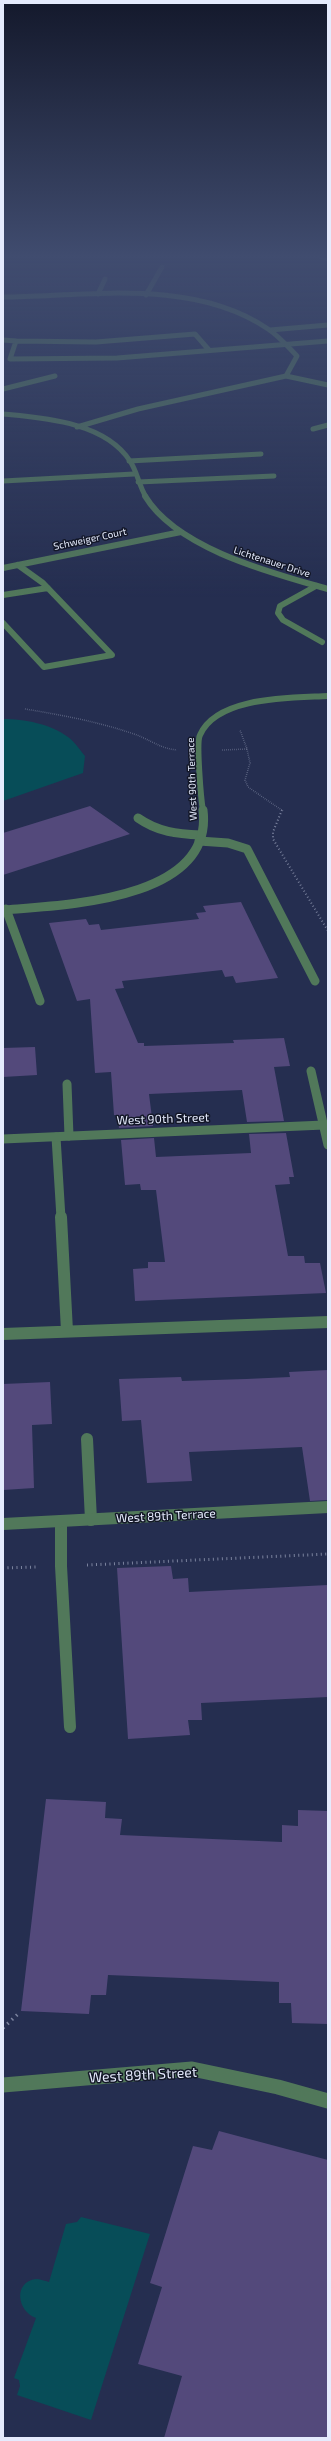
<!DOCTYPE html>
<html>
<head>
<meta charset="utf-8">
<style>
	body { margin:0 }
	#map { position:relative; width:331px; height:2441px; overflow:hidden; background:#252e50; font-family:"Exo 2",sans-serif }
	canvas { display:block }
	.frame { position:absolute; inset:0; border:4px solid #e5ebfd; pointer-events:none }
</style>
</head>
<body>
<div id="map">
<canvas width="331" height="2441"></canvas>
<div class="frame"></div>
</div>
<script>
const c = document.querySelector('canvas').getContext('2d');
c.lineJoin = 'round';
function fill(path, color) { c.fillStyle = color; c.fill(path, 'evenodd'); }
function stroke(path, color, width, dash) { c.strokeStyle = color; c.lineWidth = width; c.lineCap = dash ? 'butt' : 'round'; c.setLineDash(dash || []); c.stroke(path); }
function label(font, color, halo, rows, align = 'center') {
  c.font = font + ' "Exo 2",sans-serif'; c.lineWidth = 3; c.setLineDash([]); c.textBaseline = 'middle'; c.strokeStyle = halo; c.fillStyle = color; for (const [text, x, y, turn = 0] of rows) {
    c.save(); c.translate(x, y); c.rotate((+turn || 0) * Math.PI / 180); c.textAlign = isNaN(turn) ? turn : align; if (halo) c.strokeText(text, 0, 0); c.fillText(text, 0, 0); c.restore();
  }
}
const water = new Path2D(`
	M3,719C24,719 51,724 68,737C75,742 80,750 85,756L83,773L3,801Z
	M81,2217L150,2234L91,2420L17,2395L20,2386L19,2380L14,2378L36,2318C17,2311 13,2282 36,2279C40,2279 45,2281 49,2282L66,2224L77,2222Z`);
const building = new Path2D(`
	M90,806L130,834L3,875V833Z
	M241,902L278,978L236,983L233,976L225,977L222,970L122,981L124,988L115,989L138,1043H144V1046L234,1043L233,1040L284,1038L290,1066L274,1067L284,1121L247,1122L242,1090L149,1094L153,1126L119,1128L118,1115H114L111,1072L95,1073L90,999L77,1001L49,923L86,919L89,925L99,924L101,930L199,919L196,913L206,912L203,906Z
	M35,1047L37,1075L3,1077V1048Z
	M286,1133L294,1177H289L290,1184L275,1185L288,1256H304L305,1263H320L326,1293L135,1301L133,1269L148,1268V1262H165L156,1190H141L140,1184L125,1185L121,1140L154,1138L156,1157L251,1153L249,1134Z
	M328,1370V1500L310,1501L302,1447L189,1452L192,1481L147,1483L141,1420L122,1421L119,1379L181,1377L182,1381L246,1379L290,1377L289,1372Z
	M50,1382L52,1424L32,1425L34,1488L3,1490V1384Z
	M171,1566L173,1579L188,1578L189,1592L328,1585V1697L201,1703L202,1720H188L190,1735L128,1739L117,1568Z
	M46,1799L106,1802L105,1818L122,1819L120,1835L282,1842V1825L298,1826V1810L328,1811V2024L292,2023L291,2003H279V1982L108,1975L106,1995H91L89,2014L21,2011Z
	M219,2131L328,2160V2438H164L182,2376L138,2364L162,2287L150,2283L193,2146L212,2150Z`);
const pathFar3 = new Path2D(`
	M25,709C62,715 99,722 134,734C149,739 161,749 177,750
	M247,749L250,763L245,780L248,787L283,811
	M222,750L247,749L240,730`);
const pathFar2 = new Path2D(`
	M282,810L273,832V839L328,931`);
const pathFar1 = new Path2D(`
	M87,1565L328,1554
	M3,1568L36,1567`);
const path = new Path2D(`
	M3,2028L18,2014`);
const laneFar3 = new Path2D(`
	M98,294L105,279
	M146,295L162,267
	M270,330L328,325
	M3,340L16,341
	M209,350L195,334L96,342L16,341L10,359L117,358L328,341
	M3,389L55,376
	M313,429L328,425
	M129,461L261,454
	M3,481L134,474
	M138,482L274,476`);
const laneFar2 = new Path2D(`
	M316,586L280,606L278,613L283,620L322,642
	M3,595L48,588
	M3,623L44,667L112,655L43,583L18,565`);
const laneFar1 = new Path2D(`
	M138,818C158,832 177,834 201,835
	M199,841L228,843L247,849L315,981
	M6,909L40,1001
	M311,1071L328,1145
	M67,1084L69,1136
	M56,1137L61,1218`);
const lane = new Path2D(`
	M61,1217L67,1331
	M3,1334L328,1322
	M87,1439L91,1520
	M61,1521V1566L70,1727`);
const streetFar4 = new Path2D(`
	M3,297C89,296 193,278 268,329C279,336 288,347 297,356L286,376L138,409L77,427
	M286,376L328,385
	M3,414C44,418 105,422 130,461C137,471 139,486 146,497`);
const streetFar3 = new Path2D(`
	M145,496C177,549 272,573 328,589
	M3,568L181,532
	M203,811C201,799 196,742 200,735C217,696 292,698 328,696`);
const streetFar2 = new Path2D(`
	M3,910C63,905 214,901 203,810
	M3,1139L324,1125`);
const streetFar1 = new Path2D(`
	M3,1524L328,1507`);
const street = new Path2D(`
	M3,2085L192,2069L278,2087L328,2101`);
const highway = new Path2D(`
	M321,256L328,258`);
const farStreetnames = [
	["Schweiger Court",90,539,-12],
	["Lichtenauer Drive",272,562,18],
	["West 90th Terrace",192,779,-92]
];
const streetNames = [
	["West 90th Street",163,1119,-2],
	["West 89th Terrace",166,1516,-3]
];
const nearStreetnames = [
	["West 89th Street",143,2075,-3]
];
fill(water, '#074d58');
fill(building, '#53497b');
stroke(pathFar3, '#7b839e', 1.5, [0.5, 1.5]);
stroke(pathFar2, '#7b839e', 2, [1, 2.5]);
stroke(pathFar1, '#7b839e', 3, [1, 3.5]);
stroke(path, '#7b839e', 3.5, [1.5, 4.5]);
stroke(laneFar3, '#51785a', 5);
stroke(laneFar2, '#51785a', 6);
stroke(laneFar1, '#51785a', 9);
stroke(lane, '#51785a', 12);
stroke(streetFar4, '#51785a', 5);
stroke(streetFar3, '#51785a', 6);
stroke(streetFar2, '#51785a', 9);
stroke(streetFar1, '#51785a', 12);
stroke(street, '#51785a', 15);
stroke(highway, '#74da91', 6);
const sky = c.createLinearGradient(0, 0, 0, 598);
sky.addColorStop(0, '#14192c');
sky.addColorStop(0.43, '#404c6f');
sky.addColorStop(1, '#404c6f00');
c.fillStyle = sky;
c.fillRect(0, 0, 331, 598);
label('10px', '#e5ebfd', '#131727', farStreetnames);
label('12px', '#e5ebfd', '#131727', streetNames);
label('14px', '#e5ebfd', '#131727', nearStreetnames);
</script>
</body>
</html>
